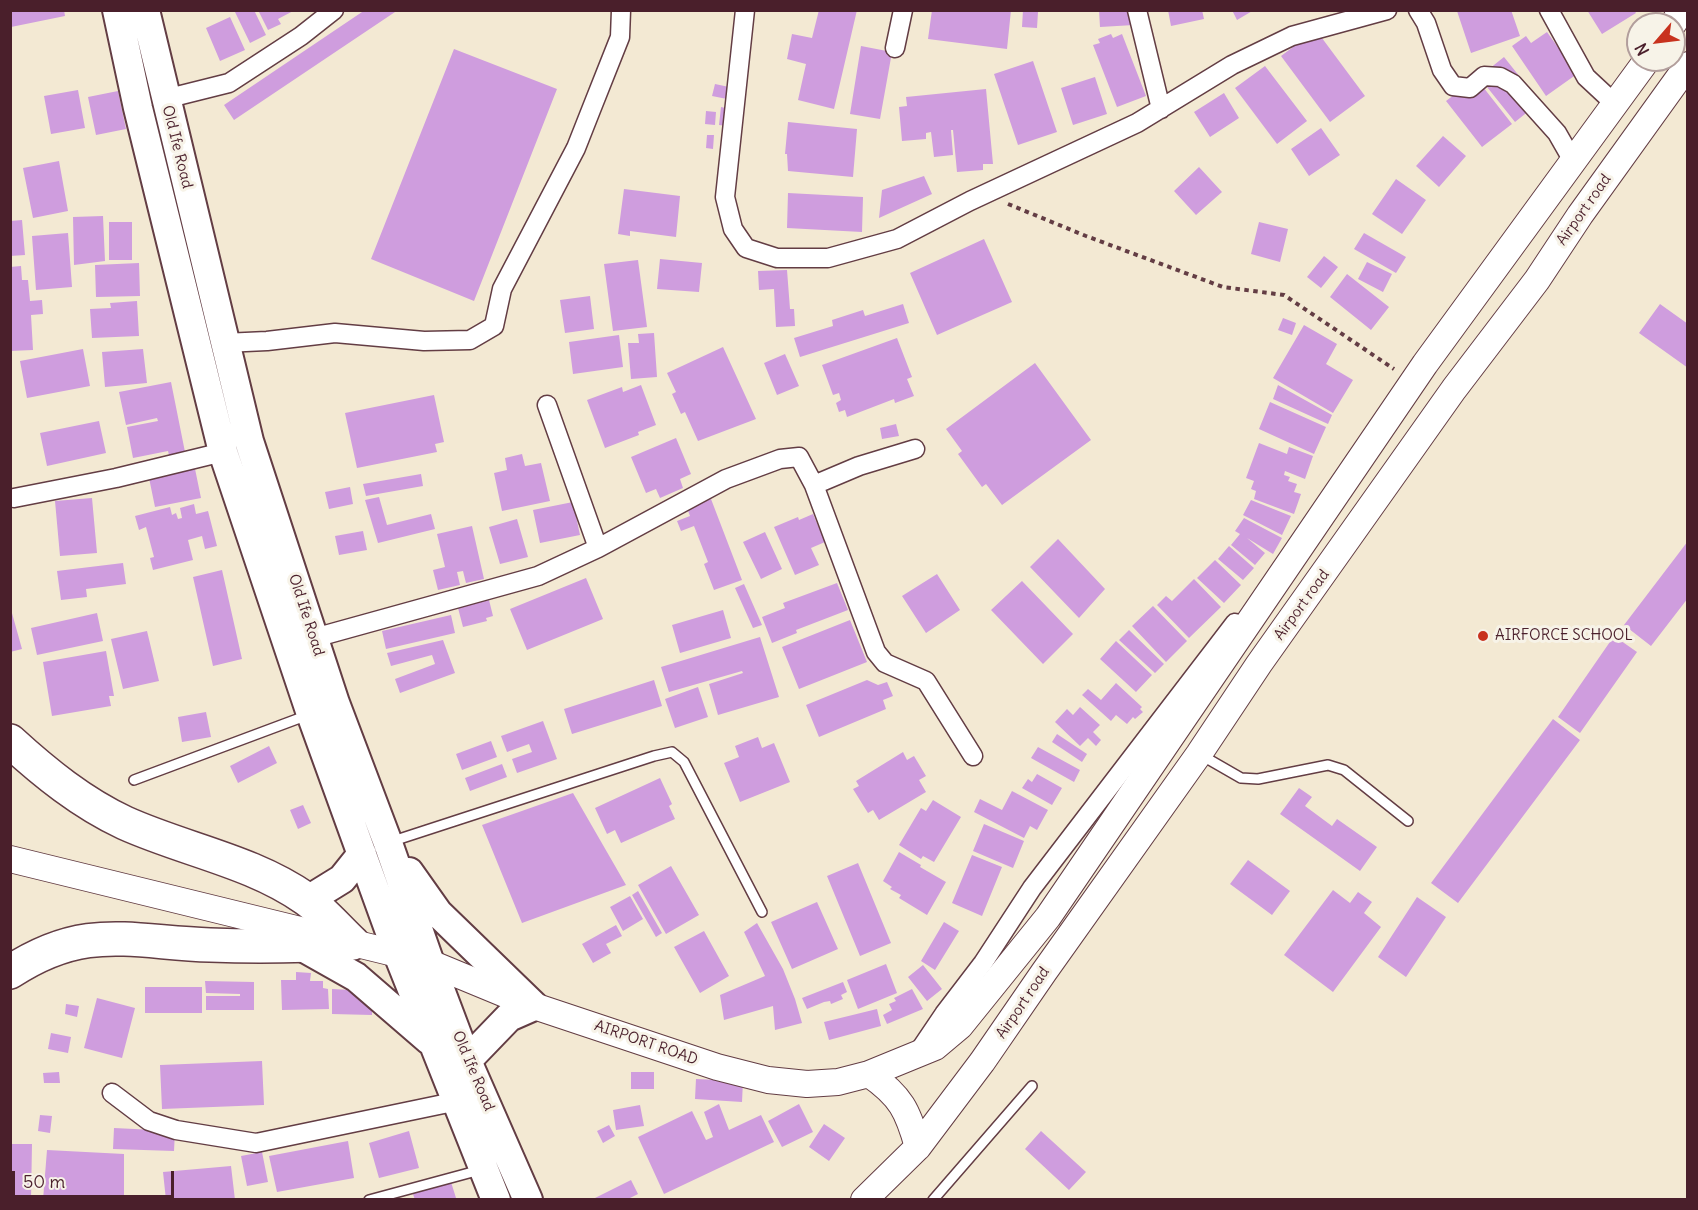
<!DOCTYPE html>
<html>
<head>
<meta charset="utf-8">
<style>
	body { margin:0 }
	#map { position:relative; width:1698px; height:1210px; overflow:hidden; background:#f3e9d3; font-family:Delius,sans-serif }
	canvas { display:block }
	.frame { position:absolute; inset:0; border:12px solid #4a1f2b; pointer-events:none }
	.north { position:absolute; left:1626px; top:12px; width:60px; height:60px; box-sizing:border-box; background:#f7f3e8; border:2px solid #b29e9c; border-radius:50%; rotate:242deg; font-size:16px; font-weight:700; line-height:24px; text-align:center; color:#4a1f2b }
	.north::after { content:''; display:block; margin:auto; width:21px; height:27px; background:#c8321e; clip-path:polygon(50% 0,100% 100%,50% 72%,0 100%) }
	.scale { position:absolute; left:12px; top:1171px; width:162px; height:27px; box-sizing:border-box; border:3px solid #4a1f2b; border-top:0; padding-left:8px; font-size:18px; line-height:21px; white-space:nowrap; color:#4a1f2b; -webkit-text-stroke:4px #f7f3e8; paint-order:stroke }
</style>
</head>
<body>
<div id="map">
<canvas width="1698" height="1210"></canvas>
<div class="frame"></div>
<div class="north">N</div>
<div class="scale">50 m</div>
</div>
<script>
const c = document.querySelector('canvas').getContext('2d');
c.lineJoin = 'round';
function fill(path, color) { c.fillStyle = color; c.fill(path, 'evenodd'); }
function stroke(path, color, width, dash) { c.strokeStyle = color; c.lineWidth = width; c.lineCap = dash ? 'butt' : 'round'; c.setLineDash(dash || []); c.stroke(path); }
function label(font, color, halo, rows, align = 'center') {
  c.font = font + ' Delius,sans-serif'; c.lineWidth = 6; c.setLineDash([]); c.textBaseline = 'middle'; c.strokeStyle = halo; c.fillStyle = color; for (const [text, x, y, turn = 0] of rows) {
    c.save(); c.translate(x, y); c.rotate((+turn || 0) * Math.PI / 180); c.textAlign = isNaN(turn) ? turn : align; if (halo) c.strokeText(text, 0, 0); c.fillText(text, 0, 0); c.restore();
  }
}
const building = new Path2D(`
	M10,10H64L65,16L11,27Z
	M238,10H254L266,35L250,43L235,12Z
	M258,10H295L278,19L281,24L268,30Z
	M365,10H398L234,120L224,105Z
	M819,10H857L834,109L798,100L806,64L787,59L792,34L812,38Z
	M932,10H1011L1007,49L928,39Z
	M1023,10L1038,12L1037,28L1022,27Z
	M1099,10H1134V25L1100,27Z
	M1168,10H1202L1204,19L1171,26Z
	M1232,10H1254L1237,20Z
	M1511,10L1520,36L1471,53L1457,11Z
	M1587,10H1634L1636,13L1602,34Z
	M230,17L245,50L220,61L206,28Z
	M1316,30L1365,96L1330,122L1281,56Z
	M1547,32L1577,74L1546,96L1512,46L1526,36L1531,43Z
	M1111,34L1113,38L1122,34L1146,96L1117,107L1093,45L1100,43L1098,39Z
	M861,46L892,52L880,119L850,114Z
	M454,49L557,89L474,301L371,259Z
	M1504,57L1540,102L1515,122L1479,77Z
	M1033,61L1057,132L1018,145L994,74Z
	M1265,66L1307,121L1277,144L1235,88Z
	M1095,77L1107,114L1073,125L1061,88Z
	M1476,78L1512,124L1482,147L1446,101Z
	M715,84L729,87L727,99L712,96Z
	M986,89L993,164H983V170L957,172L953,130H951L953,155L934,157L931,132L926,133V139L902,141L899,107L907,106L906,97Z
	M78,90L85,128L51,134L44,96Z
	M118,91L126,129L96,135L88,97Z
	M1224,93L1239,118L1210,137L1194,112Z
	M721,107L730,109L728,126L719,125Z
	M706,111L716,112L715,125L705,124Z
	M788,122L857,129L853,177L788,171L787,154H785Z
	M1321,128L1340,155L1309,176L1291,149Z
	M707,135H714L713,149L706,148Z
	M1443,136L1466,156L1439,187L1416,166Z
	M59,161L68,211L33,218L23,168Z
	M1199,167L1222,192L1196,215L1174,191Z
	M924,176L932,194L879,218L882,190Z
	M1396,179L1426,200L1402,234L1372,214Z
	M624,189L680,196L676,237L630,231V236L618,234Z
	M788,193L863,197L862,232L787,228Z
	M103,216L105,261L74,265L73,217Z
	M22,220L25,255L10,256V221Z
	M109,222H132V260H109Z
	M1259,222L1288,229L1280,262L1251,254Z
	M68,233L72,287L36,290L32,236Z
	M1364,233L1406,257L1396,273L1354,249Z
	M984,239L1012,302L937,335L910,273Z
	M1324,256L1338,267L1321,288L1307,277Z
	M660,259L702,263L699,292L657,289Z
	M638,260L647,327L613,331L604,264Z
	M1367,262L1392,274L1383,292L1358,279Z
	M139,263L140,296L96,297L95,265Z
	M21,266L22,280H28L30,301L42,300L43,314L31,315L33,350L10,351V267Z
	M787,270L790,309H794L795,326L776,327L774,289L759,290L758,271Z
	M1347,274L1389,307L1371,330L1330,297Z
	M590,296L594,329L565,333L560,300Z
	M137,301L139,336L92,338L90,309L111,308L110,303Z
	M903,304L909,323L800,357L794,338L833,326L832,320L863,310L865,316Z
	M1660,304L1688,324V368L1639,333Z
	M1283,318L1296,323L1292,335L1278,330Z
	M1304,325L1337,344L1326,364L1353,380L1333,413L1273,378Z
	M654,333L657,377L631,379L628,343H639L638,334Z
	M619,335L623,367L573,374L569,342Z
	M897,338L912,377L907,379L914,396L895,403L894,399L847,417L845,410L839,412L836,403L841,400L839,393L833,395L822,365Z
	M723,347L756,419L698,441L685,412L681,414L672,394L676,392L667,373Z
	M83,349L90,386L27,398L20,361Z
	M143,349L147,383L105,387L102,352Z
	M785,354L799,386L777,395L764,363Z
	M1035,363L1091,440L1002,505L986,484L982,487L958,454L962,451L946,429Z
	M171,382L185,452L169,455L168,451L133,458L127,427L158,421L157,418L126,425L119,392Z
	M641,385L656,425L638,432L639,435L605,448L587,400L622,387L623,392Z
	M1278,385L1332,415L1328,424L1273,399Z
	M434,395L444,442L435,444L437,452L357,468L345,413Z
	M1270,402L1326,427L1314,454L1259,429Z
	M99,421L106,453L47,466L40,433Z
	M896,424L899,436L882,439L880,428Z
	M676,438L691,474L680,479L683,488L660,498L656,489L646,493L631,457Z
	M1259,443L1287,454L1289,447L1313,456L1305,479L1285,471L1284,475L1290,477L1288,481L1297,484L1294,492L1301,494L1294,514L1254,499L1256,491L1251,489L1254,481L1246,478Z
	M522,454L525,466L541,463L550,501L502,511L494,473L507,470L505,458Z
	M194,464L201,498L155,507L148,473Z
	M421,474L423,486L366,496L363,484Z
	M350,487L353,504L329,509L325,492Z
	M379,497L387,525L431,514L435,529L378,543L365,500Z
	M92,498L97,553L60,556L55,501Z
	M711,499L742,580L714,590L704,564L708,562L694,526L681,531L677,521L690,516L687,508Z
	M1251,500L1291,516L1282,535L1243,515Z
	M573,502L580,535L540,543L533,510Z
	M194,504L196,514L208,511L217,546L205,549L202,536L188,540L193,560L153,570L150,558L154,557L146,527L139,530L135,516L170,507L172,515L176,513L178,519L182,518L180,508Z
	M813,514L825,542L811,548L819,565L795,575L774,527L798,517L799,520Z
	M1244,518L1282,538L1273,554L1247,538L1265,553L1255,565L1231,545L1240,534L1235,531Z
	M517,519L528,557L500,564L489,527Z
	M472,526L484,579L466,583L463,571L457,572L460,585L438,590L433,570L445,567L437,534Z
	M363,531L367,550L339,555L335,536Z
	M765,532L782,569L761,579L743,542Z
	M1058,539L1105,589L1079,618L1030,567Z
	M1688,541V598L1651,646L1624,625Z
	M1229,546L1254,568L1243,580L1218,559Z
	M1215,560L1241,585L1224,603L1197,578Z
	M123,563L126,584L86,589L87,597L61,600L57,571Z
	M222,570L242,659L213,666L193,577Z
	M937,574L960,610L926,633L902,596Z
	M586,578L603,619L527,650L510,609Z
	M1194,579L1221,607L1189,638L1157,605L1166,596L1172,601Z
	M1022,581L1073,634L1043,664L991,610Z
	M837,583L848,610L796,630L797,633L772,643L762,617L785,608L783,603Z
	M744,584L762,625L753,628L735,588Z
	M489,600L493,616L486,618L487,621L463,627L458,608Z
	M10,606L22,649L10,652Z
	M1153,606L1187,641L1166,662L1132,626Z
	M723,610L731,638L680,653L672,625Z
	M97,613L103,641L37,655L31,628Z
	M451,615L455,633L386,649L382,631Z
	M850,620L867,662L799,689L782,647Z
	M1129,630L1164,664L1155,673L1119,640Z
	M147,631L159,681L123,689L111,639Z
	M1614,636L1637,652L1580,733L1558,717Z
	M760,637L779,697L718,715L709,684L743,673L742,671L669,692L661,667Z
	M443,640L455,673L400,693L395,679L435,664L432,655L391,666L387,653Z
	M1116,641L1152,675L1136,692L1100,659Z
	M106,651L114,696H109L111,706L52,716L43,662Z
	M654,680L662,706L572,734L564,709Z
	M867,680L878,685L887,682L893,696L883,700L886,709L819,737L806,705Z
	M1116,683L1142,707L1140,709L1143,712L1135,719L1133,717L1127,724L1116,715L1111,721L1082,695L1088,689L1101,700Z
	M698,687L708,717L675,728L665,699Z
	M1080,707L1100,725L1093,732L1101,740L1096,746L1088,738L1080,746L1055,722L1067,709L1073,715Z
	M206,712L211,737L182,742L178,717Z
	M1553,719L1580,740L1458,903L1431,883Z
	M543,721L557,759L517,773L512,759L532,752L529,744L507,752L501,736Z
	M1057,734L1087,754L1082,762L1052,742Z
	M758,737L762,748L774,743L790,782L740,802L724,763L739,757L735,746Z
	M491,741L497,757L462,770L456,754Z
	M269,746L277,763L238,783L230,766Z
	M1038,747L1080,770L1074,782L1031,758Z
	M903,752L907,760L914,756L926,776L919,780L926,792L879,820L873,810L868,813L853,789L859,786L856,781Z
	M502,764L507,777L470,791L465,778Z
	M1037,774L1062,788L1052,805L1022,788L1028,779L1032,782Z
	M660,778L672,804L669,806L675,819L621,843L615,830L607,834L595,808Z
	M1299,788L1312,797L1305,806L1332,826L1337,819L1377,847L1360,871L1280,814Z
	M1012,791L1048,810L1037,830L1030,826L1024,838L974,812L980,799L1002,810Z
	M573,793L626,885L522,923L482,825Z
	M933,800L961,817L934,862L923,856L921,859L899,845L921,808L926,811Z
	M303,805L311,823L298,829L290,810Z
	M984,824L1024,841L1013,868L973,851Z
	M899,852L921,865L920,867L946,882L927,915L899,898L901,895L890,889L892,887L883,881Z
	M972,855L1002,867L982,916L952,903Z
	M1248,860L1290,891L1272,915L1230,884Z
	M858,863L891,943L860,956L827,876Z
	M671,866L699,915L666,934L638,885Z
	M1333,890L1350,903L1358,892L1372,902L1364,913L1381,927L1333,992L1284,955Z
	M638,891L662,933L656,937L632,895Z
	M630,896L643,919L623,931L610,907Z
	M1417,897L1446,917L1406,977L1378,957Z
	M817,902L838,949L792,969L771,922Z
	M944,922L959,931L935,970L921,961Z
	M757,923L783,969L795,999L802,1023L775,1030L773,1006L724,1020L720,995L765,976L744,932Z
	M616,925L622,936L606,944L611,953L593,963L582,944Z
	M704,931L729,976L700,993L674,947Z
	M886,964L897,993L858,1009L847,980Z
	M923,965L942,989L927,1001L908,977Z
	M296,972L311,973L310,981H323V988L328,989L329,1009L282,1010L281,980H296Z
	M205,981L254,982V1010H206V996H240V994L206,993Z
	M843,982L847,992L841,995L843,999L831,1004L830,1001L824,1002L807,1009L802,998Z
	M145,987H202V1013H145Z
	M332,989L372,991V1015L332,1014Z
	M912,989L923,1009L887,1024L883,1015L892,1010L889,1004L896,1001L894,998Z
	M97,998L135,1008L122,1058L84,1048Z
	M66,1004L79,1006L77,1017L65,1014Z
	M877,1009L881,1026L829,1040L824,1022Z
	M51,1033L71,1037L68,1053L48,1049Z
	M262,1061L264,1105L162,1109L160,1065Z
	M59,1072L60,1083H44L43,1073Z
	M631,1072H654V1089H631Z
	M696,1079L743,1081L742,1102L695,1099Z
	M719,1104L729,1130L761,1115L774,1142L664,1194L638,1137L692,1111L706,1140L713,1137L704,1112Z
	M799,1104L813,1132L782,1147L768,1121Z
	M640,1105L644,1126L616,1130L613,1110Z
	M40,1115L52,1116L50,1133L38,1131Z
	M824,1124L845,1138L829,1161L809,1147Z
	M609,1125L615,1136L603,1143L597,1131Z
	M114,1128L175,1131L174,1151L113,1149Z
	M409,1131L419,1168L379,1178L369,1143Z
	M1041,1131L1086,1172L1069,1190L1025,1149Z
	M348,1141L354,1178L277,1192L269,1156Z
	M10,1144H32L31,1200H10Z
	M47,1150L124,1154V1200H43Z
	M262,1152L268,1182L247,1186L241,1156Z
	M231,1166L235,1200H166L163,1172Z
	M631,1180L638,1194L626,1200H591Z
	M451,1182L456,1198L415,1200L413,1194Z`);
const path = new Path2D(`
	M1008,204L1086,236L1223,287L1284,295L1394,369`);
const lane = new Path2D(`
	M1201,755L1241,778L1258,779L1328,765L1344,770L1408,821
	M134,780L308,715
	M390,842L654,756L672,752L684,762L762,912
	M369,1200L480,1170
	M933,1200L1032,1086`);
const street = new Path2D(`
	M745,10L725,197L733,229L746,248L777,258H828L897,239L970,201L1137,123L1232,65L1292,36L1387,10
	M1137,10L1161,109
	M1418,10L1426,23L1442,70L1453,86L1470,88L1484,76L1500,77L1513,84L1557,133L1573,161
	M1549,10L1586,77L1615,104
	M895,48L903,10
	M165,99L229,83L301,36L334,10
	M224,343L267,341L335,333L424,341L470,340L494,326L502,289L576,148L591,110L620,37L621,10
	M547,405L598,548
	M814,485L859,466L915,449
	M14,498L116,478L223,452
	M314,638L538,576L598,548L726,479L780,459L799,457L814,485L876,652L885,663L926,681L973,756
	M917,1054L944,1014L983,963L1032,888L1235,623
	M112,1093L149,1121L176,1130L256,1143L458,1101`);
const secondary = new Path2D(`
	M1673,24L1682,10
	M10,859L398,954L430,963L534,1006L717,1067L768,1080L807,1084L838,1082L869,1074L935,1047L960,1026L1048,917L1425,364L1647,60
	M869,1074C901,1096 908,1111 918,1147
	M864,1200L918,1147L982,1062L1044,972L1199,754L1259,664L1454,389L1537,280L1580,215L1688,65`);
const primary = new Path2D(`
	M117,10L138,108L223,452L311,714L398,954L496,1200
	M145,10L249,441L335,703L388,843L430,963L467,1061L528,1200
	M409,872L438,913L534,1006L509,1017L455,1073
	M308,900L342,879L362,854
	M301,946L356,977L429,1040`);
const highway = new Path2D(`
	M10,741C45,773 82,803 125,823C185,850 252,861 306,899C323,911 338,929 353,943
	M10,972C85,923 129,942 210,945C258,947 305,946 353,943`);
const markers = [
	[1483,636,6,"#c8321e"]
];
const streetNames = [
	["Old Ife Road",177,147,76],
	["Airport road",1584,210,-55],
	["Airport road",1302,605,-54],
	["Old Ife Road",306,615,72],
	["Airport road",1023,1003,-56],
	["AIRPORT ROAD",646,1043,19],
	["Old Ife Road",473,1071,67]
];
const poiNames = [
	["AIRFORCE SCHOOL",1495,636]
];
fill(building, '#cf9dde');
stroke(lane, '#633d44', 12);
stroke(street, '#633d44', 21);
stroke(secondary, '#633d44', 28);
stroke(primary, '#633d44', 32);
stroke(highway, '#633d44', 36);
stroke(path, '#633d44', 4, [4.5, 4.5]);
stroke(lane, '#fff', 9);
stroke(street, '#fff', 18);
stroke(secondary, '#fff', 26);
stroke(primary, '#fff', 28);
stroke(highway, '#fff', 33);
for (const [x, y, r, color] of markers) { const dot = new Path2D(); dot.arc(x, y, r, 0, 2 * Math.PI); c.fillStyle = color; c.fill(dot); stroke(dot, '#f7f3e8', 2); }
label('15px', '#4a1f2b', '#f7f3e8', streetNames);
label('15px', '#4a1f2b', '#f7f3e8', poiNames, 'left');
</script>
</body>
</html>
